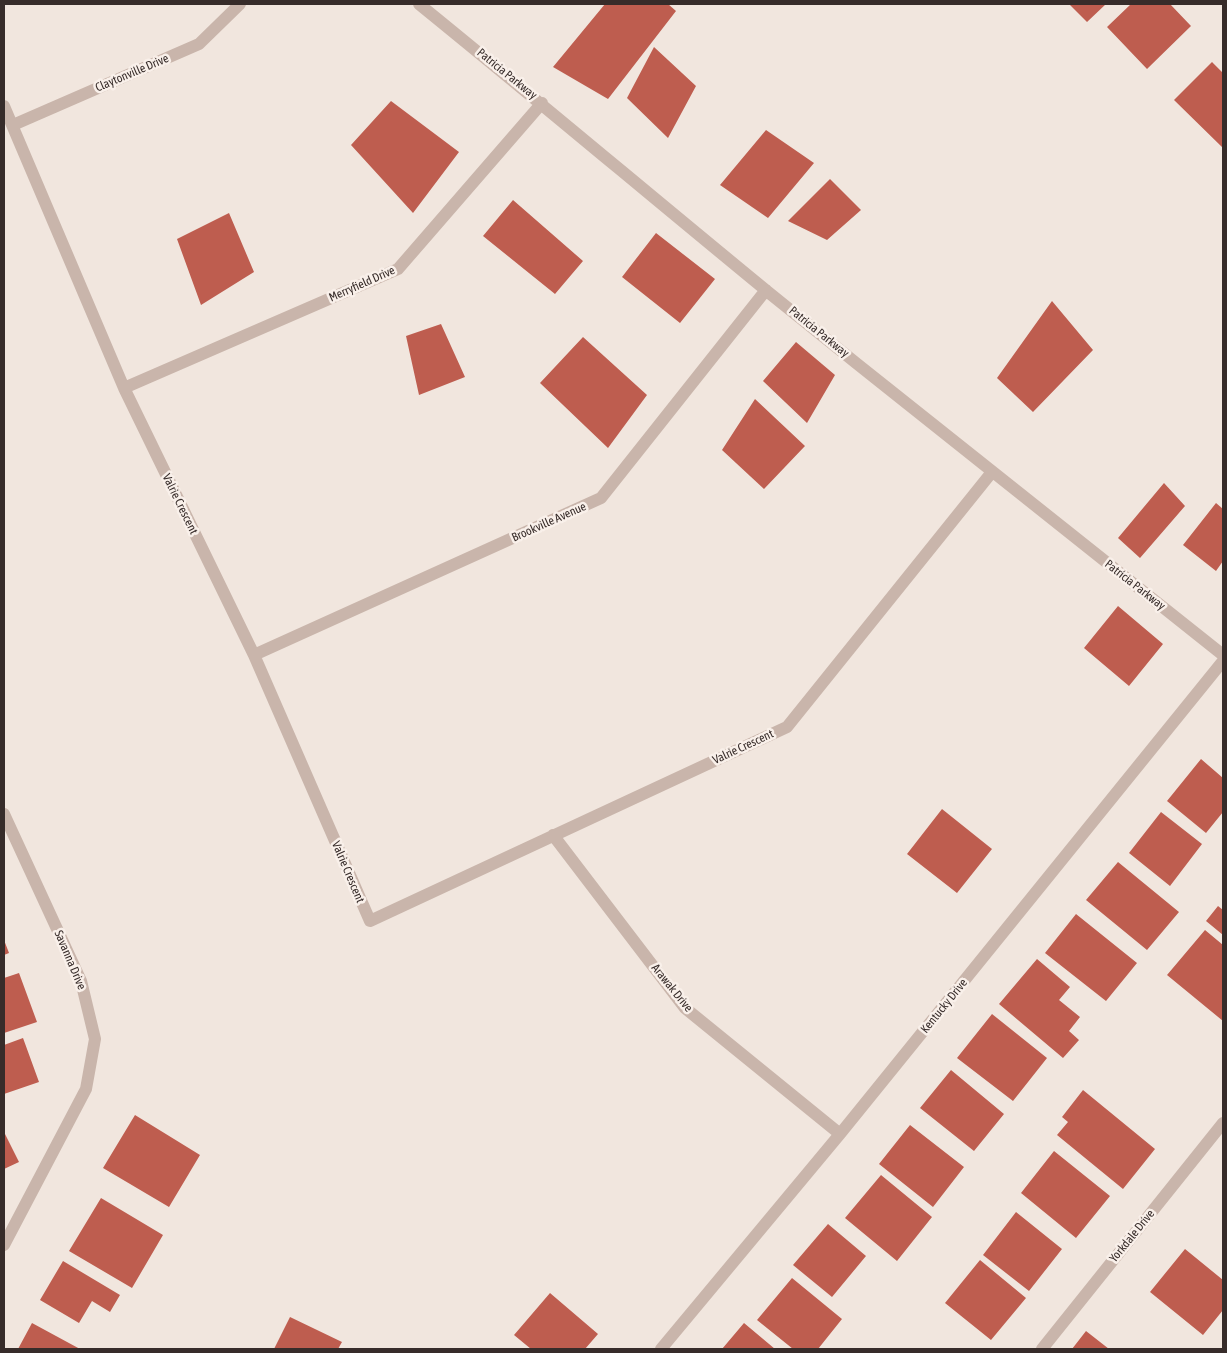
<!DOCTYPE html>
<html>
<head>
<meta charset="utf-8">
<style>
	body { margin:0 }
	#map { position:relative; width:1227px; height:1353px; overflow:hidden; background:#f1e6de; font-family:"Asap Condensed",sans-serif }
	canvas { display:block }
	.frame { position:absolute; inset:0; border:5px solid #372c2a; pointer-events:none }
</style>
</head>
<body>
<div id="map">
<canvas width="1227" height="1353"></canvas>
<div class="frame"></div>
</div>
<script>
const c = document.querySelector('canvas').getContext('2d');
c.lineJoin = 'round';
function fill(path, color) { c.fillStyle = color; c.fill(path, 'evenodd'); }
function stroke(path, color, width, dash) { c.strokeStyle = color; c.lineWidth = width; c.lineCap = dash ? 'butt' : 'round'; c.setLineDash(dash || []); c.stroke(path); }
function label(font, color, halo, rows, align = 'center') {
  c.font = font + ' "Asap Condensed",sans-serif'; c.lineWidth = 5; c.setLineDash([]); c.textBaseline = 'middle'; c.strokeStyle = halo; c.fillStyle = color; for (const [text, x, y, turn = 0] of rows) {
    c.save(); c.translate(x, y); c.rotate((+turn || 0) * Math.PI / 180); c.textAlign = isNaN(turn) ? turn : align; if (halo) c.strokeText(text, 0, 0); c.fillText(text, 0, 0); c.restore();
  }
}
const building = new Path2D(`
	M605,4H668L676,11L608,99L553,67Z
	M1069,4H1106L1087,22Z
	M1131,4H1170L1191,26L1147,69L1107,27Z
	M654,47L696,86L668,138L627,98Z
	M1212,62L1223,73V148L1174,100Z
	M391,101L459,152L413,213L351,145Z
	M766,130L814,163L768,218L720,185Z
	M830,179L861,210L827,240L788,221Z
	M513,200L583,261L555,294L483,236Z
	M229,213L254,272L201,305L177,239Z
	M656,233L715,279L680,323L622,277Z
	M1052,301L1093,350L1033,412L997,378Z
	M441,324L465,377L419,395L406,336Z
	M583,337L647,395L608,448L540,383Z
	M796,342L835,375L807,423L763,381Z
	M755,399L805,446L764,489L722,450Z
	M1164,483L1185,506L1140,558L1118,538Z
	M1216,503L1223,509V561L1216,571L1183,545Z
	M1118,606L1163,644L1129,686L1084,648Z
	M1201,759L1223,778V812L1206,833L1167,801Z
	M942,809L992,849L957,893L907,854Z
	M1161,812L1202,844L1170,886L1129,853Z
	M1118,862L1179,912L1147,950L1086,900Z
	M1218,906L1223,910V935L1206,921Z
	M1076,914L1137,963L1106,1001L1045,953Z
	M1205,930L1223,945V1021L1167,975Z
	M4,940L9,953L4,955Z
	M1037,959L1070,987L1059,1000L1080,1017L1069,1031L1079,1040L1063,1058L999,1004Z
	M19,973L37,1022L4,1033V978Z
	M992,1014L1047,1058L1013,1101L957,1058Z
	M23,1038L39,1082L4,1094V1045Z
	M951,1070L1004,1114L974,1151L920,1108Z
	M1083,1090L1155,1149L1123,1189L1057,1135L1068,1122L1062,1117Z
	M135,1115L200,1155L169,1207L103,1168Z
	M910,1125L964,1167L933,1207L879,1164Z
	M4,1132L19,1162L4,1169Z
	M1054,1151L1110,1196L1076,1238L1021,1193Z
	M881,1175L932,1217L897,1261L845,1218Z
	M101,1198L163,1235L132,1288L69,1251Z
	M1016,1212L1062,1249L1029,1291L983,1255Z
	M828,1224L866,1256L832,1297L793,1265Z
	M1185,1249L1223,1280V1310L1203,1335L1150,1292Z
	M980,1260L1026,1298L991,1340L945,1303Z
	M63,1261L120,1295L110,1312L92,1301L79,1323L40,1300Z
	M792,1278L842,1319L818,1349H793L757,1320Z
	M550,1293L598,1334L585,1349H531L514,1335Z
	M290,1317L342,1342L338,1349H274Z
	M32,1323L80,1349H18Z
	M744,1323L775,1349H722Z
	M1086,1331L1109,1349H1072Z`);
const minor = new Path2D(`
	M419,4C536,99 651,196 768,292C919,414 1071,535 1223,655
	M4,106L124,388L254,655L370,921L787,727L992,472
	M13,125L199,44L240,4
	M124,388L398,269L542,103
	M254,655L601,498L766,290
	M4,814L81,981L95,1039L86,1089L4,1245
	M553,835L685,1008L840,1134
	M661,1349L840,1134L1223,661
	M1042,1349L1223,1123`);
const streetNames = [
	["Claytonville Drive",132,73,-23],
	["Patricia Parkway",507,74,39],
	["Merryfield Drive",362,284,-24],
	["Patricia Parkway",819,332,39],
	["Valrie Crescent",180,504,64],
	["Brookville Avenue",549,522,-24],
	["Patricia Parkway",1135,585,38],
	["Valrie Crescent",743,747,-25],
	["Valrie Crescent",348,872,67],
	["Savanna Drive",70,960,67],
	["Arawak Drive",672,988,51],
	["Kentucky Drive",944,1006,-51],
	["Yorkdale Drive",1132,1236,-51]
];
fill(building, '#be5d4f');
stroke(minor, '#c9b5ab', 12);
label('12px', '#372c2a', '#f9f0ea', streetNames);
</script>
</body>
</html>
